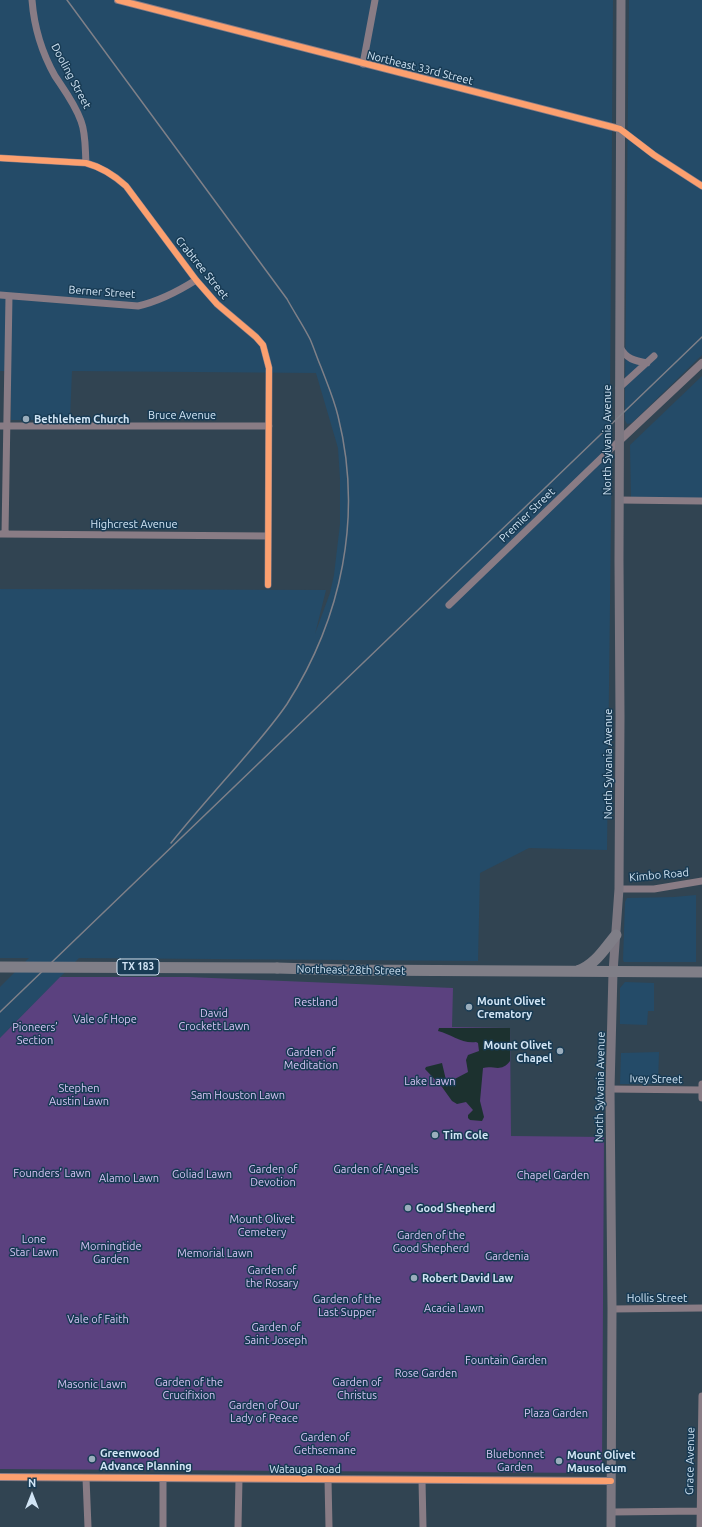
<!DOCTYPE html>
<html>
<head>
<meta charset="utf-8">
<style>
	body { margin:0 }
	#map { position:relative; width:702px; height:1527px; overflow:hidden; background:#314452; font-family:Ubuntu,sans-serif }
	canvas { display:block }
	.north { position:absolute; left:12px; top:1475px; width:40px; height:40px; -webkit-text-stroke:3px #183b54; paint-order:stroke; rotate:0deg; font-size:11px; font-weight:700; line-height:16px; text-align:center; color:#d2e5f5 }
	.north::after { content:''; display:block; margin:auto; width:14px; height:18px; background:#d2e5f5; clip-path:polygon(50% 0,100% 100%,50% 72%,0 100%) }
</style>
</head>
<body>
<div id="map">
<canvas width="702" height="1527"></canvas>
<div class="north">N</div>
</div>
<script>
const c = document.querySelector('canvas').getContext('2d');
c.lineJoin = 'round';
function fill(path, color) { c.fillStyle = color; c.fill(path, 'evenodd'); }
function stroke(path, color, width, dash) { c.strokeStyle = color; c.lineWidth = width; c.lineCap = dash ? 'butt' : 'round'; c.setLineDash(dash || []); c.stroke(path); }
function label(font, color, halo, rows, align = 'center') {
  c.font = font + ' Ubuntu,sans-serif'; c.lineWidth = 3; c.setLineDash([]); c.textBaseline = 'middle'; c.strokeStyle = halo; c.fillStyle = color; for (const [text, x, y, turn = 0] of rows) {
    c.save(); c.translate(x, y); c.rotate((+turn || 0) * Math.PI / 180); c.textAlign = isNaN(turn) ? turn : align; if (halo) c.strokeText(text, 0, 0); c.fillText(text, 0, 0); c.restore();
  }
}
const built = new Path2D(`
	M0,0H613L610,404L612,440L607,850L529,848L480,873L478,961L79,958L0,1038V987L29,958H0V589L326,590L315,634L330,593L334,575L340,524V479L338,448L316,373L72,371L70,420H11V371H0Z
	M629,0H702V355L632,423L627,424L625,420V391Z
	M702,376V498L631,499L630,445Z
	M696,895V962H624L623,960L625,902L627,898L674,897Z
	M625,982L654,983V1011H648L647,1025L620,1024V988Z
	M659,1052L658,1084H620L621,1053Z`);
const green = new Path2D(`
	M60,977H188L453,988L452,1027L510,1028L511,1136L604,1137L602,1468L597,1473L0,1469V1038Z`);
const water = new Path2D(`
	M439,1028H510V1061C501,1073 494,1065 483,1068L480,1101L484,1117L482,1121L470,1120L468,1118V1115L473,1110L466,1102L457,1104L452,1101L442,1087L425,1069L426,1067L442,1063L446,1080L449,1082L468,1072L466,1060L468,1055L479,1051L478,1043L476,1042C462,1044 451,1034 438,1031Z`);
const minor = new Path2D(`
	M32,0C34,26 42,53 55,76C65,91 75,104 81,121C86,134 85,149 86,163
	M363,64L375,0
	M620,129L654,155L702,186
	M0,158L86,163C101,167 115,176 126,186L196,280L217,304L256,337L263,345L269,368L268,585
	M0,295L138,306C160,301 177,292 196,280
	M620,347C626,359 635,361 647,363
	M619,388L654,356
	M0,426H269
	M619,500L702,501
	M0,534L268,536
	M5,534L9,296
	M449,605L619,441
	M619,889H654L702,881
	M702,1084V1098
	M610,1089L702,1090
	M612,1309L702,1308
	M86,1478L88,1527
	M163,1478V1527
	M328,1479L329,1527
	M422,1480L423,1527
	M611,1512L702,1511
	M238,1527L239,1479
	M700,1527L702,1396`);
const tertiary = new Path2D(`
	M118,0L620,129
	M619,441L702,363
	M0,1477L611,1481`);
const secondary = new Path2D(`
	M611,1527L612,1309L610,1089L613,972L619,889L620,717L619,561L621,0`);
const primary = new Path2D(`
	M277,968L347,970L702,972
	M578,971C596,964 604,949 616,935`);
const rail = new Path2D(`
	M67,0L287,299C294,312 303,325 310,339C314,348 317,358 321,367C327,383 334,399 338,416C363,516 342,618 287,704C272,726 254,746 237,766C214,792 192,817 171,843
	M0,1012L702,337`);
const primaryBridge = new Path2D(`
	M0,967L277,968`);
const cycleway = new Path2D(`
	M118,0L620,129L654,155L702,186
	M0,158L86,163C101,167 115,176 126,186L196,280L217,304L256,337L263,345L269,368L268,585
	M0,1477L611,1481`);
const markers = [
	[26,419,4,"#9aadbc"],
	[469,1007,4,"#9aadbc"],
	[560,1051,4,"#9aadbc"],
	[435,1135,4,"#9aadbc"],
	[408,1208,4,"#9aadbc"],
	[414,1278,4,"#9aadbc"],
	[92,1459,4,"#9aadbc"],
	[559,1461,4,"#9aadbc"]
];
const shields = [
	[138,967,42]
];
const shieldNames = [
	["TX 183",138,967]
];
const streetNames = [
	["Northeast 33rd Street",420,68,14],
	["Dooling Street",71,76,62],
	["Crabtree Street",202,268,51],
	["Berner Street",102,292,4],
	["Bruce Avenue",182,415],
	["North Sylvania Avenue",607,440,-90],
	["Premier Street",527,515,-44],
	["Highcrest Avenue",134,524],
	["North Sylvania Avenue",608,764,-90],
	["Kimbo Road",659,875,-5],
	["Northeast 28th Street",351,970,1],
	["Ivey Street",656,1079,1],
	["North Sylvania Avenue",600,1087,-89],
	["Hollis Street",657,1298],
	["Grace Avenue",690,1461,-89],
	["Watauga Road",305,1469]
];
const poiNames = [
	["Bethlehem Church",34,419],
	["Mount Olivet",477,1001],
	["Crematory",477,1014],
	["Mount Olivet",552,1045,"right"],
	["Chapel",552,1058,"right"],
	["Tim Cole",443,1135],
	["Good Shepherd",416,1208],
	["Robert David Law",422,1278],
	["Greenwood",100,1453],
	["Advance Planning",100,1466],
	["Mount Olivet",567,1455],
	["Mausoleum",567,1468]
];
const parkNames = [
	["Restland",316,1002],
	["David",214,1013],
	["Crockett Lawn",214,1026],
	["Vale of Hope",105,1019],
	["Pioneers’",35,1027],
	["Section",35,1040],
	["Garden of",311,1052],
	["Meditation",311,1065],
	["Lake Lawn",430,1081],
	["Stephen",79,1088],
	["Austin Lawn",79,1101],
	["Sam Houston Lawn",238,1095],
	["Garden of",273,1169],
	["Devotion",273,1182],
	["Garden of Angels",376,1169],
	["Founders’ Lawn",52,1173],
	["Goliad Lawn",202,1174],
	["Chapel Garden",553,1175],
	["Alamo Lawn",129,1178],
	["Mount Olivet",262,1219],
	["Cemetery",262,1232],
	["Garden of the",431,1235],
	["Good Shepherd",431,1248],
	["Lone",34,1239],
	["Star Lawn",34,1252],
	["Morningtide",111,1246],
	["Garden",111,1259],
	["Memorial Lawn",215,1253],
	["Gardenia",507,1256],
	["Garden of",272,1270],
	["the Rosary",272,1283],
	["Garden of the",347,1299],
	["Last Supper",347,1312],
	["Acacia Lawn",454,1308],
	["Vale of Faith",98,1319],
	["Garden of",276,1327],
	["Saint Joseph",276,1340],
	["Fountain Garden",506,1360],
	["Rose Garden",426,1373],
	["Garden of the",189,1382],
	["Crucifixion",189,1395],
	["Garden of",357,1382],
	["Christus",357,1395],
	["Masonic Lawn",92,1384],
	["Garden of Our",264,1405],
	["Lady of Peace",264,1418],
	["Plaza Garden",556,1413],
	["Garden of",325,1437],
	["Gethsemane",325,1450],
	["Bluebonnet",515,1454],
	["Garden",515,1467]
];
fill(built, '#244b68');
fill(green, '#5b417f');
fill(water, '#1c312f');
stroke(minor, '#897c85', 7);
stroke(tertiary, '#897c85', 8);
stroke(secondary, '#7c7781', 9);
stroke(primary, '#7f7e87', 11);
stroke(rail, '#7f8088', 1.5);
stroke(primaryBridge, '#7f7e87', 11);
stroke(cycleway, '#fca06f', 6);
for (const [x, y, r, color] of markers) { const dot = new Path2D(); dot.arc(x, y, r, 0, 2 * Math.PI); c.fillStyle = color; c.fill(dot); stroke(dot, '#183b54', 1.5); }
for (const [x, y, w] of shields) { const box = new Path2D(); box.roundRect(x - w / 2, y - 8, w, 16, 3); c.fillStyle = '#183b54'; c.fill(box); stroke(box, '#d2e5f5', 1); }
label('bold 10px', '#d2e5f5', null, shieldNames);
label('11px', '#d2e5f5', '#183b54', streetNames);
label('bold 11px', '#d2e5f5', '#183b54', poiNames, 'left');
label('11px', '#d8c5f5', '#183b54', parkNames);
</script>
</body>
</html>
